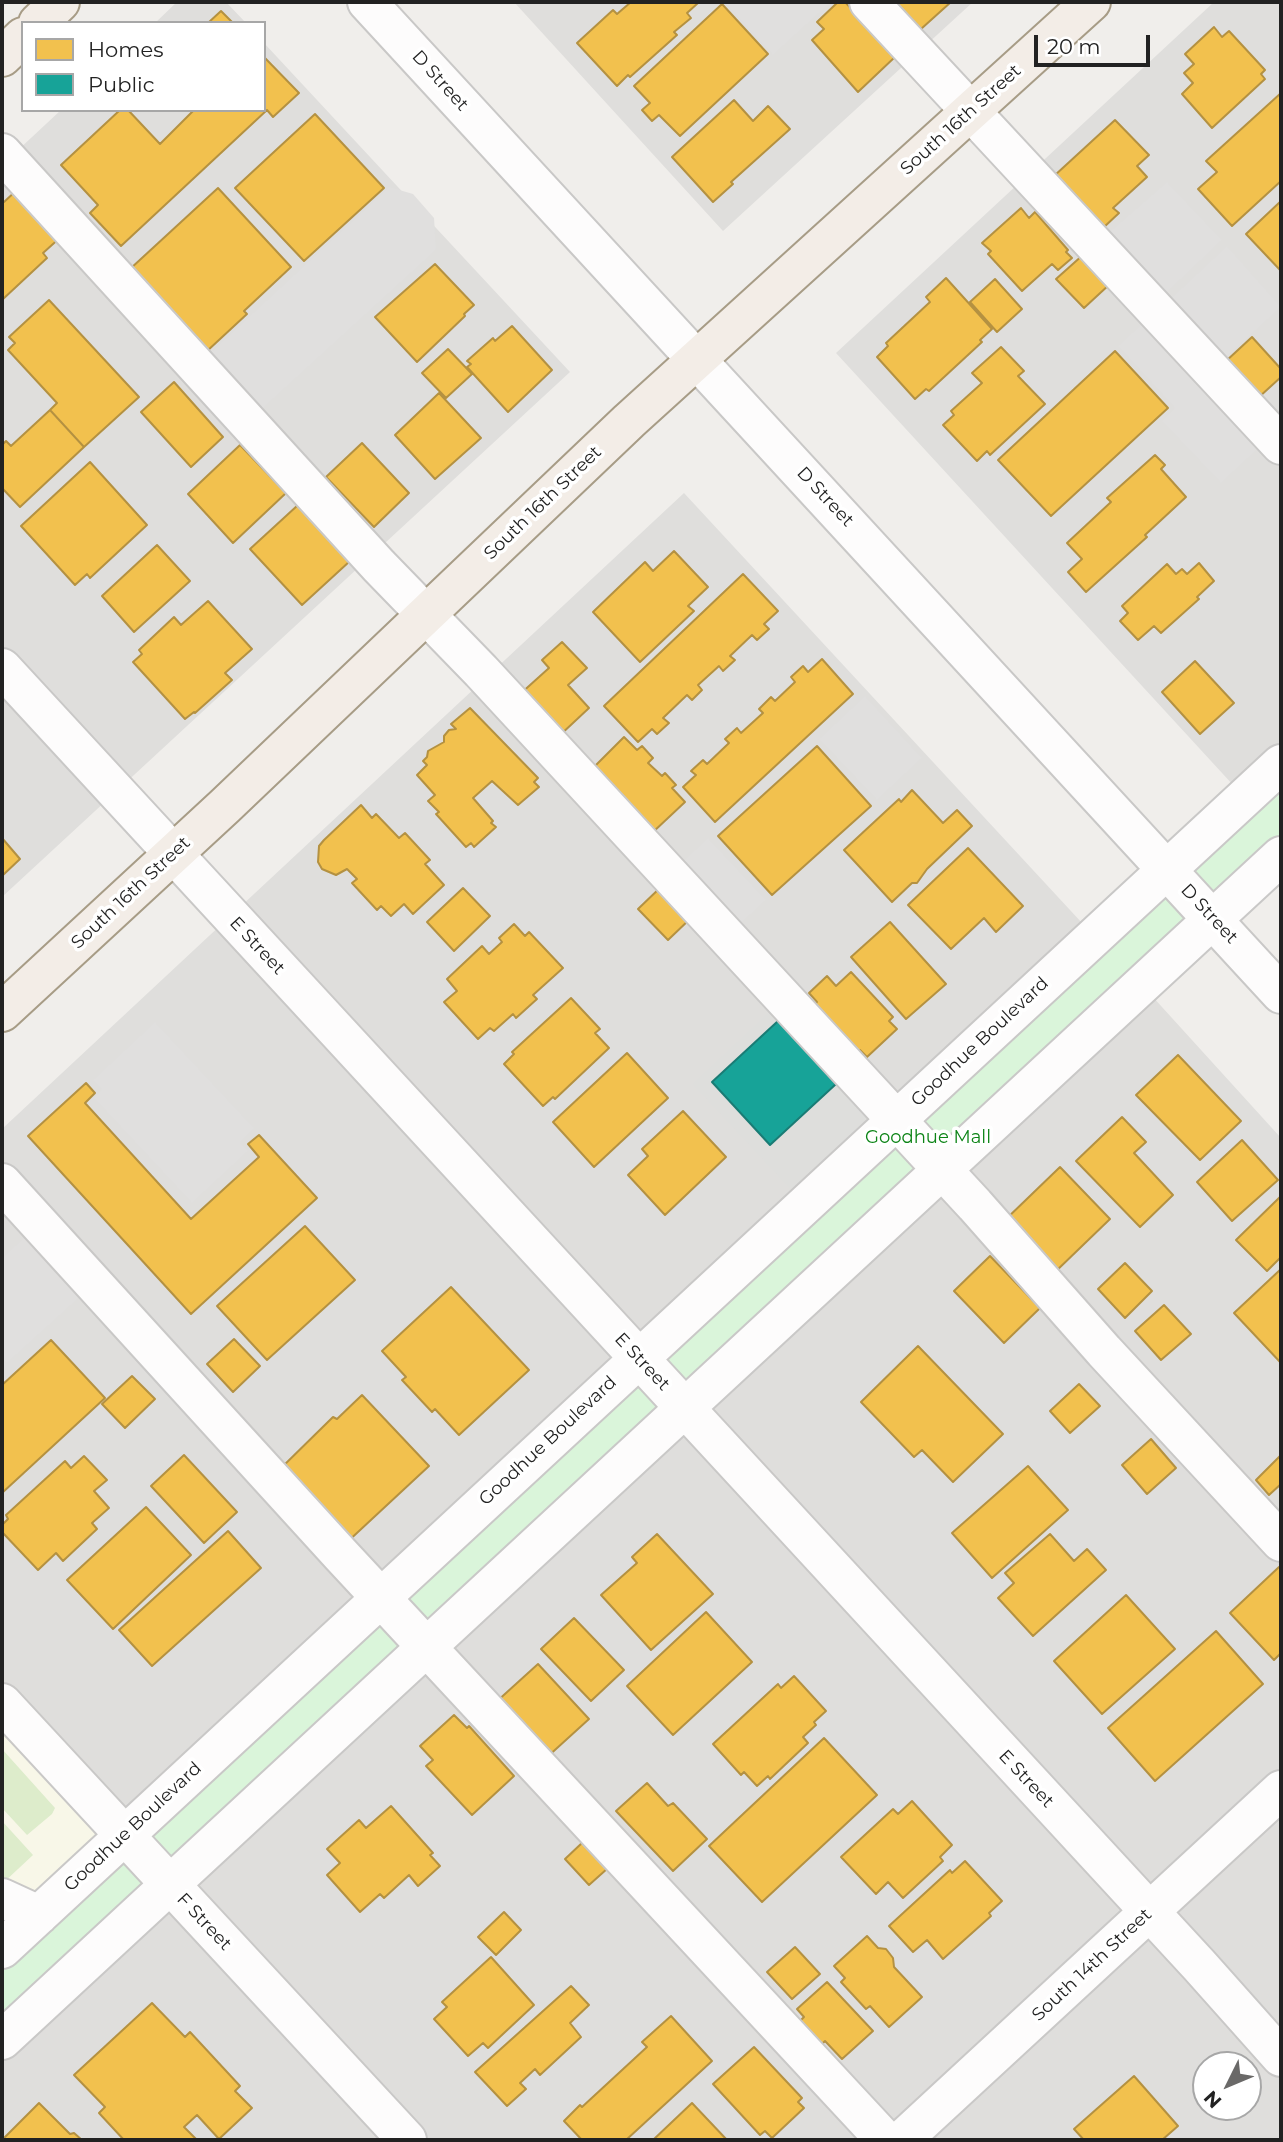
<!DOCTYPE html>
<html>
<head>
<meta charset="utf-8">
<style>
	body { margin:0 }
	#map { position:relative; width:1283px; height:2142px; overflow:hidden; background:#f0eeeb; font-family:Montserrat,sans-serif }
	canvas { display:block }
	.frame { position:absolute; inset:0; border:4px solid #222; pointer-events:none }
	.legend { position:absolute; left:21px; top:21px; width:245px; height:91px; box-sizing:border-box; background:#fff; border:2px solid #a7a7a7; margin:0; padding:9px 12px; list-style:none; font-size:21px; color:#222 }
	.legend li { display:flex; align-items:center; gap:14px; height:35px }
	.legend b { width:35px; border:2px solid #a7a7a7 }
	.north { position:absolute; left:1192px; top:2051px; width:70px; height:70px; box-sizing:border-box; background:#fff; border:2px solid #a7a7a7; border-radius:50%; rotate:227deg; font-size:19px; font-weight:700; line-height:28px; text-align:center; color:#222 }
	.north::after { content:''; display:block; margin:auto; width:24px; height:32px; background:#6a6968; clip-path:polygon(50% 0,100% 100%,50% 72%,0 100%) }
	.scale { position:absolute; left:1034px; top:35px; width:116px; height:32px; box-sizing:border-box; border:4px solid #222; border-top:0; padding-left:9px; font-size:21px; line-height:24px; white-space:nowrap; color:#222; -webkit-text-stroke:5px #fff; paint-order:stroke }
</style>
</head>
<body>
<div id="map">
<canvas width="1283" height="2142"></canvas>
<div class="frame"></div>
<ul class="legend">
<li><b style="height:19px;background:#f2c14e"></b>Homes</li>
<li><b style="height:19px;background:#17a398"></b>Public</li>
</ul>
<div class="north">N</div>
<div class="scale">20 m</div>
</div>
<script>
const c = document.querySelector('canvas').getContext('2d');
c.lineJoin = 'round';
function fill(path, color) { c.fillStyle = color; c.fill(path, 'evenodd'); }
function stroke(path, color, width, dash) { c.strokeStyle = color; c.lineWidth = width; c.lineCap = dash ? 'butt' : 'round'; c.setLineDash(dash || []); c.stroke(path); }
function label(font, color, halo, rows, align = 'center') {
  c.font = font + ' Montserrat,sans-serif'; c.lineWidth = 7; c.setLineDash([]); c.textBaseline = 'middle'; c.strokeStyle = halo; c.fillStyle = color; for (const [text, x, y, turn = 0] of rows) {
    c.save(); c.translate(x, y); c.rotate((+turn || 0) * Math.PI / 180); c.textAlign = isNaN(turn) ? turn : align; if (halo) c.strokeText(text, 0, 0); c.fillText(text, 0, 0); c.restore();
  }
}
const residential = new Path2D(`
	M177,2H226L246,23H155Z
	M514,2H973L723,231Z
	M1214,2H1281V764L1245,798L836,353Z
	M264,43L570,372L2,897V165L61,110H264Z
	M684,493L1095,937L124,1835L2,1703V1129Z
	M1142,985L1281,1138V2140H2V2040ZM1206,2065H1248V2107H1206Z`);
const education = new Path2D(`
	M2,1703L124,1835L2,1949Z`);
const religious = new Path2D(`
	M785,998L897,1120L805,1204L693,1084Z`);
const grass = new Path2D(`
	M2,1749L55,1808L52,1814L27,1835L2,1808Z
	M2,1821L33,1855L3,1883L2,1882Z`);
const park = new Path2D(`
	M1281,764V856L2,2040V1949Z`);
const parking = new Path2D(`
	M724,2H831L773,55Z
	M1167,182L1222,240L1162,297L1105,236Z
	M389,187L413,194L434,218L436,250L263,408L211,352Z
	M1227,246L1281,307L1221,362L1166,303Z
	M1145,321L1262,445L1221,483L1162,421L1175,408L1118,346Z
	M865,696L922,758L877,800L819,739Z
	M708,838L766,900L738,926L681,863Z
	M155,1022L254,1128L240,1142L248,1151L192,1203L94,1098L102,1090L93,1080Z
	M27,1235L82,1295L7,1363L2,1358V1258Z`);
const homes = new Path2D(`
	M631,2L698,3L687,13L691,18L674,32L677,35L630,77L628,75L617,86L577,43L613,10L617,14Z
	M838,2H845L896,56L858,92L812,40L824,29L817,22Z
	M895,2H951L921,29Z
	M722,4L768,54L680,136L659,115L652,121L642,110L650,103L634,86Z
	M221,11L233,23H208Z
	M1214,27L1222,37L1229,31L1265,70L1261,74L1265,79L1212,128L1182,94L1193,83L1184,73L1194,64L1185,54Z
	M264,57L299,93L273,117L267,110L121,246L90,213L98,205L61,165L120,110H128L160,144L194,110H264Z
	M1281,93V181L1232,226L1198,189L1217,172L1206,161Z
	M734,100L753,121L768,106L790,129L731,182L733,184L713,202L672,157Z
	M315,114L384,188L304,261L235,188Z
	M1115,120L1149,155L1137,166L1147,177L1113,208L1119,213L1103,228L1054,176Z
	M19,188L63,235L43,253L47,258L2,300V200L4,202Z
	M218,188L291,267L244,311L247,314L206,352L130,269Z
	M1281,201V271L1246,234Z
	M1021,208L1029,218L1035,212L1068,250L1066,252L1072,258L1058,270L1052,264L1022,291L988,254L991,251L982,243Z
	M1084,254L1111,283L1084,308L1056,279Z
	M435,264L474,305L464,314L465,316L417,362L375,317Z
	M946,278L992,329L980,340L982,342L929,391L926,389L915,399L877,357L888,346L886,343L930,302L926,297Z
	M995,279L1022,309L997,332L970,302Z
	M49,300L139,397L84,447L50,410L57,403L8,350L15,343L9,337Z
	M512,326L552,370L508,412L467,367L471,364L467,361L493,338L495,341Z
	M1252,337L1281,369V377L1258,398L1225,362Z
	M1001,347L1024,371L1018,376L1045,404L990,455L987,451L977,461L943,425L954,415L951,411L982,383L972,373Z
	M448,349L472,374L446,398L422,373Z
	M1115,351L1168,408L1051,516L998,460Z
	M174,382L223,437L191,467L141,412Z
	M439,393L481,438L435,479L395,435Z
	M50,410L84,447L20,507L2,488V445L6,441L11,446Z
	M362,443L409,493L374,527L326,477Z
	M240,445L286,493L233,543L188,494Z
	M1155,455L1165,465L1161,469L1186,497L1145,535L1147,537L1086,592L1068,572L1082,559L1067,543L1111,502L1107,498Z
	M90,462L147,525L90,578L87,574L75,585L21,526Z
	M298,505L350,561L302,605L250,549Z
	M157,545L190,581L134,632L102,596Z
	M674,551L708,587L688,606L694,611L640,662L593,612L645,562L653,571Z
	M1199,563L1214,581L1197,597L1199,599L1161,633L1154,626L1138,640L1120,621L1128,613L1122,606L1167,564L1176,574L1182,569L1187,574Z
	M743,574L778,611L764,624L769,629L757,640L752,635L730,656L735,660L723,671L719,666L698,685L702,690L692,700L687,695L663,718L669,723L657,734L652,729L638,742L604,706Z
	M208,601L252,649L225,673L232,680L195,713L194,712L185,719L133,662L142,654L139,650L174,617L181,625Z
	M562,642L587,668L568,685L589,708L558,737L519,695L549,668L542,660Z
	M822,659L853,694L715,822L683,787L696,775L691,771L703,760L707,764L729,743L725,739L737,728L741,733L763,713L759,709L771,697L775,701L795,682L791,677L803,666L808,672Z
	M1195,661L1234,703L1200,734L1162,692Z
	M470,708L538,778L534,782L539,787L518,805L492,781L473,798L493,821L491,823L496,827L474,847L471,843L466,847L436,814L439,812L428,801L435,795L417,775L427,765L423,761L427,757L428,751L444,742V736L449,730L456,729L451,724Z
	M624,737L637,750L642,746L653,758L648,763L662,776L665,773L676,785L672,788L685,802L652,833L592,769Z
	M817,746L871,806L772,895L718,836Z
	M912,790L943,823L957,810L972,826L927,869L917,883H912L892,902L844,850L899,799L901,802Z
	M361,805L372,818L376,814L399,838L405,833L430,860L425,864L444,885L413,914L404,904L391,916L381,906L377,910L352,883L357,879L347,869L336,875L322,869L318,862L319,846L324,840Z
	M2,838L20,859L2,876Z
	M968,848L1023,906L996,932L984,918L951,949L908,905Z
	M663,885L692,917L668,940L638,909Z
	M463,888L490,916L454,951L427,922Z
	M890,922L946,984L906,1019L851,957Z
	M514,924L525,936L529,932L563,968L533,995L537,999L516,1018L513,1014L494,1031L490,1028L478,1039L444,1002L457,991L447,979L482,946L489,954L502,942L499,938Z
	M851,972L893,1017L889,1021L897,1029L867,1057L860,1050L856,1053L813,1006L817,1002L809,993L827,976L836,986Z
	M571,998L600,1029L595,1033L609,1048L555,1099L553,1097L543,1106L504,1064L514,1054L512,1052Z
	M627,1053L668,1098L594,1167L553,1122Z
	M1178,1055L1241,1121L1200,1160L1136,1095Z
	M86,1083L95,1093L85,1103L191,1219L259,1157L248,1144L259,1135L317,1198L191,1314L28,1136Z
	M683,1111L726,1157L665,1215L628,1175L648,1156L642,1149Z
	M1122,1117L1146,1142L1134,1153L1173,1195L1140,1227L1076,1161Z
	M1242,1140L1278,1180L1232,1221L1197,1182Z
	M1060,1167L1110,1219L1053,1274L1003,1222Z
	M1281,1196V1257L1267,1271L1236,1240Z
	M305,1226L355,1280L267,1360L217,1306Z
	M990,1256L1040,1308L1004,1343L954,1291Z
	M1125,1263L1152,1291L1125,1318L1098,1289Z
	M1281,1269V1363L1234,1313Z
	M451,1287L529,1370L459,1435L435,1409L432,1412L402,1380L406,1377L382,1351Z
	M1164,1305L1191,1334L1161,1360L1135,1331Z
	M234,1339L260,1366L233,1392L207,1364Z
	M51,1340L105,1398L2,1493V1385Z
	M918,1346L1003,1434L953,1482L922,1450L914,1457L861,1402Z
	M132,1376L155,1399L125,1428L102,1404Z
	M1079,1384L1100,1406L1070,1433L1050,1411Z
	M362,1395L429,1466L344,1545L276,1473L333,1417L337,1419Z
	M1151,1439L1176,1468L1147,1494L1122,1465Z
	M184,1455L237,1512L204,1543L151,1486Z
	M84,1456L107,1480L94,1491L109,1508L92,1523L97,1529L63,1561L56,1553L38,1570L2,1532V1525L8,1519L6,1515L65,1461L71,1468Z
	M1280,1456L1281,1484L1269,1495L1256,1480Z
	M1028,1466L1068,1510L992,1578L952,1533Z
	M146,1507L191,1555L113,1629L67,1580Z
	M228,1531L261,1568L152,1666L119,1630Z
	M657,1534L713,1594L651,1650L601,1595L637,1563L632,1557Z
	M1050,1534L1074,1561L1087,1549L1106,1570L1033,1636L998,1598L1014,1583L1005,1573Z
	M1279,1567L1281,1569V1653L1274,1660L1230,1613Z
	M1126,1595L1175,1649L1102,1714L1054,1661Z
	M706,1612L752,1662L673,1735L627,1686Z
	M574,1618L624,1670L591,1701L541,1649Z
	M1216,1631L1263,1684L1155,1781L1108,1728Z
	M538,1664L589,1719L545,1759L495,1703Z
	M794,1676L826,1711L814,1722L816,1725L803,1737L808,1743L770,1779L768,1776L757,1786L744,1772L741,1775L713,1744L778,1684L781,1688Z
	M454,1715L467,1728L469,1726L514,1776L472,1815L426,1766L433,1760L420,1746Z
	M824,1738L877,1795L762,1902L709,1846Z
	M647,1783L668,1806L673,1803L707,1839L673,1871L616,1811Z
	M912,1801L952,1845L940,1857L943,1861L903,1898L888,1882L876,1894L841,1857L893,1809L898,1814Z
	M391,1806L433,1853L430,1855L440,1866L418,1886L409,1875L384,1898L380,1894L360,1912L327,1875L340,1863L327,1849L359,1820L366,1828Z
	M583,1842L608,1868L589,1885L565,1859Z
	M965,1861L1002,1901L989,1913L991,1916L943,1959L927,1940L913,1952L889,1926L950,1870L952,1873Z
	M504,1912L521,1930L496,1955L478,1937Z
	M867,1936L878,1948L886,1949L893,1958L894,1967L922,1997L889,2027L870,2006L866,2009L841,1982L845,1978L834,1966Z
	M795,1947L820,1974L792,1999L767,1972Z
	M491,1957L534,2005L488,2048L483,2043L468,2056L434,2019L447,2007L442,2002Z
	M827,1982L873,2031L842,2059L825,2041L820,2046L798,2023L804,2017L797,2009Z
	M571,1986L589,2005L570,2023L581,2037L540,2075L535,2069L520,2083L526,2089L507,2106L475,2072Z
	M152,2003L185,2037L190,2032L240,2086L235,2091L252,2108L219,2139L197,2115L184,2127L197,2140H124L99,2113L105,2107L74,2075Z
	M671,2016L712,2061L626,2140H582L564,2121L580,2105L582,2107L647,2047L642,2042Z
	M754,2047L802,2098L798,2102L804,2108L772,2138L765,2131L760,2135L713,2084Z
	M1134,2076L1178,2126L1162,2140H1084L1074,2129Z
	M39,2103L70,2134L74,2133L82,2140H2Z
	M692,2103L727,2140H653Z`);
const public = new Path2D(`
	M778,1021L836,1084L770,1145L712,1082Z`);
const minor = new Path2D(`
	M367,2L1281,994
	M869,2L1281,445
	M2,153L379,566L481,671L975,1205L1104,1351L1281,1542
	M2,668L1199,1965L1281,2057
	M2,1183L341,1555L885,2140
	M2,1703L407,2140
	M2,1898L39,1915
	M2,1949L1281,764
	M2,2040L1281,856
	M902,2140L1281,1790`);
const major = new Path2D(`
	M38,23L60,2
	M2,57L23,37
	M2,1012L225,806L629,421L1091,2`);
const streetNames = [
	["D Street",440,81,48],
	["South 16th Street",961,120,-42],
	["D Street",825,497,47],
	["South 16th Street",543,503,-44],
	["South 16th Street",131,893,-43],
	["D Street",1209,914,47],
	["E Street",257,946,47],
	["Goodhue Boulevard",980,1042,-43],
	["E Street",642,1362,47],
	["Goodhue Boulevard",548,1441,-43],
	["E Street",1026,1779,47],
	["Goodhue Boulevard",133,1827,-43],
	["F Street",204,1922,47],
	["South 14th Street",1092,1965,-43]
];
const parkNames = [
	["Goodhue Mall",928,1138]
];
fill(residential, '#dfdedc');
fill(education, '#f8f7e8');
fill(religious, '#dededc');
fill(grass, '#ddeccb');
fill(park, '#daf5da');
fill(parking, '#e0dfde');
fill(homes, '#f2c14e');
stroke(homes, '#b49141', 2);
fill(public, '#17a398');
stroke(public, '#1a7c75', 2);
stroke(minor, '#c9c8c7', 42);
stroke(major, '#a79c86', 42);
stroke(minor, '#fdfcfc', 38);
stroke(major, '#f3ede7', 38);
label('18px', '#222', '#fff', streetNames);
label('18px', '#0c8416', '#fff', parkNames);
</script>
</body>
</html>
